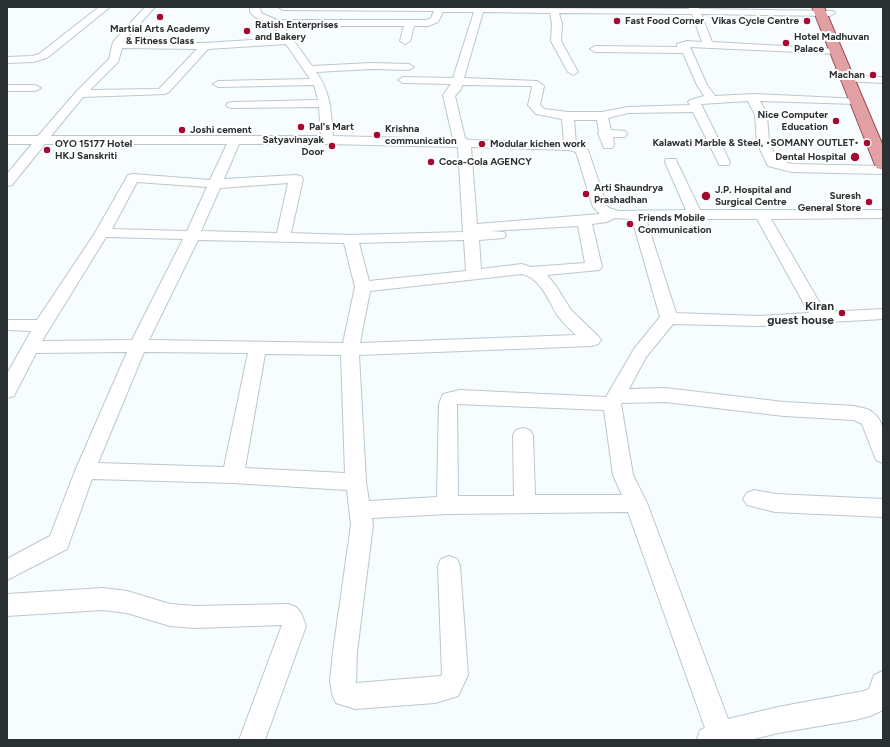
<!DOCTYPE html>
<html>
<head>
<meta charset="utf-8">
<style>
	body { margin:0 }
	#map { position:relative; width:890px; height:747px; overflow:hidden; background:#f7fcfe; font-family:Figtree,sans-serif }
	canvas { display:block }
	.frame { position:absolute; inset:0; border:8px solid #2b3032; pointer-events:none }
</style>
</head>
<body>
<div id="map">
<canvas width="890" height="747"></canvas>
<div class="frame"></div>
</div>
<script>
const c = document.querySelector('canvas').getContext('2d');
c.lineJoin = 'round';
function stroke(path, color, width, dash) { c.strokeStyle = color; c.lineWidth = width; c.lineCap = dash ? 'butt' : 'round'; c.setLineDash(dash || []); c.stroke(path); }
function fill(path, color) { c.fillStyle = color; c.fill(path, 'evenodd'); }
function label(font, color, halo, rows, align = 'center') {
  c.font = font + ' Figtree,sans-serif'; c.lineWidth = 4; c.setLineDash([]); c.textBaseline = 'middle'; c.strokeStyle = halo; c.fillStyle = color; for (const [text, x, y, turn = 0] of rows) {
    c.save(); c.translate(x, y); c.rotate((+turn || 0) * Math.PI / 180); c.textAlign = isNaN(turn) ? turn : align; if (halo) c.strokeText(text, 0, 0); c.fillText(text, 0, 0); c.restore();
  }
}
const minor = new Path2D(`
	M99,7H110L47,58L33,62L7,63V57L32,56L39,54Z
	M145,7H155L123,42L205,43L282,38L273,25L255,17L250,12V7H260L261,13L277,20H427L431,18L434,11L283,10L278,7L689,9L688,7H698L699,9L833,11L835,13L830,16L701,14L712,42L837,49L842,52L841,54L690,47L707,85L715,96L755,94L861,99L863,101L861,103L857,104L760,101L767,115L769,143L778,160L792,164L883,166V174L792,172L768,166L757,143L755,115L748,101L701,104L730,162L729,165H719L718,162L693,112L628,113L608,118L611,130L625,131L627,134L625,137H613L614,145L612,148H604L598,133L599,131L597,120H574L576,144L586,147L588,150L607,206L609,208L619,211L686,210L665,162L666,159H676L677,162L700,210H883V218L771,219L825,312L883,309V319L759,326L673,324L646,357L629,389L665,388L784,402L854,406C860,408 868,408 872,412C888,422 883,447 883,463L876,460L862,424L854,420L784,416L665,402L622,403L621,404L633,475L647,503L728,719L778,707L864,691L869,689L874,675L883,671V710L870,716L855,720L778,733L750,740H697L700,730L705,728L628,512L447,514L372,518L373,525L357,652L356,683L441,676L442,674L438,566L441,559L449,556L457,559L460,566L468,675L458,696L435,703L355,709L336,703L332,694L330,680L333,652L351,525L347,490L233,483L92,479L67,549L7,580V559L50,536L75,471L127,352L36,353L14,396L7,398V374L31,331L7,330V320H37L95,233L128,175L133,174L210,180L227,144H45L12,185L7,186V174L32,144H7V136H38L76,92L109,59L113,42ZM443,12H474L453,78L403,77L398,80L403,83L451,84L443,95L453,139L333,136C331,113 331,92 316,72L371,69L409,70L414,67L409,64L371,63L312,66L283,26H404L400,41L405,44L410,41L414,26H428L438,22ZM483,12L550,13L552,24L551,41L568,72L573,75L578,72L561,41L562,24L559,13L692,14L702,42L687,41L677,44V47L595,46L590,49L595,52L683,53L697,85L704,96L690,100L688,102L690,105L628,107L602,112H568L544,109L540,105L544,86L537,81L464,78ZM286,44L310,79L218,81L213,84L218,87L314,85L318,100L232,102L228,103L226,105L228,107L232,108L319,107L321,136H51L83,97L165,94L169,92L208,49ZM122,48L197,49L159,89L90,90L118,62ZM462,85L531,86L532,87L528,105L536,114L562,119L564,142L469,140L465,138L455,96L461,89ZM239,144H327L458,147L463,232L350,235L291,233L303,179L301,176L296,175L224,179ZM471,147L569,150L576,152L593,207L600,214L477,224ZM137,182L207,187L187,231L112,229ZM288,183L277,233L201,231L220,188ZM615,218L632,219L660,317L634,349L606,397L460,390L443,394L439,404L437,497L369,501L366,482L359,355L592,346L598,344L601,340L598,336L571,310L556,286L547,275L599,270L602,267L592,224L607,222ZM646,219H757L809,313L759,316L676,313ZM578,226L585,263L531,267L522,264L481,269L479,240L504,238L506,235L504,232L490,231ZM106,237L183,239L132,340L42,341ZM198,240L344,243L355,287L343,343L149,340ZM464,240L466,271L369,281L359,243ZM522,274C542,279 548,301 558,316C563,323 570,329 576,335L360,343L370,291ZM144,352L248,353L224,467L98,463ZM265,354L341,355L345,473L245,468ZM457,404L604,410L613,475L622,495H535L533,435L530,430L523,428L516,430L513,435L514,496H458Z
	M848,76L883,77V83L844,81L843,79Z
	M7,85H35L41,88L35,91H7Z
	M754,490L775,494L883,499V517L775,512L747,505L743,499L747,493Z
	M103,588L127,591L170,604L195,606L288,604L296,607L301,613L306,626L265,740H239L282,625L195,628L170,626L127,613L103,610L7,616V594Z`);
const primary = new Path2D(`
	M812,7H824L883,146V170L877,168L875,165Z`);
const markers = [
	[160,17,4,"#a50930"],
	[617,21,4,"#a50930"],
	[807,21,4,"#a50930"],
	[247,31,4,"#a50930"],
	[786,43,4,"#a50930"],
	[873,75,4,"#a50930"],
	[836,121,4,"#a50930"],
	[301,127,4,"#a50930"],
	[182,130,4,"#a50930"],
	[377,135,4,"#a50930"],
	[867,143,4,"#a50930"],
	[482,144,4,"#a50930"],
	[332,146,4,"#a50930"],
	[47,150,4,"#a50930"],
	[855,157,5,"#a50930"],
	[431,162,4,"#a50930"],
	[586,194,4,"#a50930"],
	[706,196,5,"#a50930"],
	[869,202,4,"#a50930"],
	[630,224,4,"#a50930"],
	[842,313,4,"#a50930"]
];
const farPoinames = [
	["Fast Food Corner",625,21],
	["Vikas Cycle Centre",799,21,"right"],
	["Ratish Enterprises",255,25],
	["and Bakery",255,37],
	["Martial Arts Academy",160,29,"center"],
	["& Fitness Class",160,41,"center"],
	["Hotel Madhuvan",794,37],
	["Palace",794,49],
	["Machan",865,75,"right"],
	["Nice Computer",828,115,"right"],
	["Education",828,127,"right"],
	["Pal's Mart",309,127],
	["Krishna",385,129],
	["communication",385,141],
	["Joshi cement",190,130],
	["Satyavinayak",324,140,"right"],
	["Door",324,152,"right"],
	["Kalawati Marble & Steel, •SOMANY OUTLET•",859,143,"right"],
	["OYO 15177 Hotel",55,144],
	["HKJ Sanskriti",55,156],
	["Modular kichen work",490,144],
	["Dental Hospital",846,157,"right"],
	["Coca-Cola AGENCY",439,162],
	["Arti Shaundrya",594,188],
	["Prashadhan",594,200],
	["J.P. Hospital and",715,190],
	["Surgical Centre",715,202],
	["Suresh",861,196,"right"],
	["General Store",861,208,"right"],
	["Friends Mobile",638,218],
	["Communication",638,230]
];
const poiNames = [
	["Kiran",834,306],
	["guest house",834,320]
];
stroke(minor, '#bbc7ce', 2);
stroke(primary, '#944f54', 2);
fill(minor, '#fff');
fill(primary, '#e0a0a4');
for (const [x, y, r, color] of markers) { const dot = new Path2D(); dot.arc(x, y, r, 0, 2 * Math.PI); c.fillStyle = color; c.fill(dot); stroke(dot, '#fff', 1.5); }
label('bold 10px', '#2b3032', '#fff', farPoinames, 'left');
label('bold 12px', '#2b3032', '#fff', poiNames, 'right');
</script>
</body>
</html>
